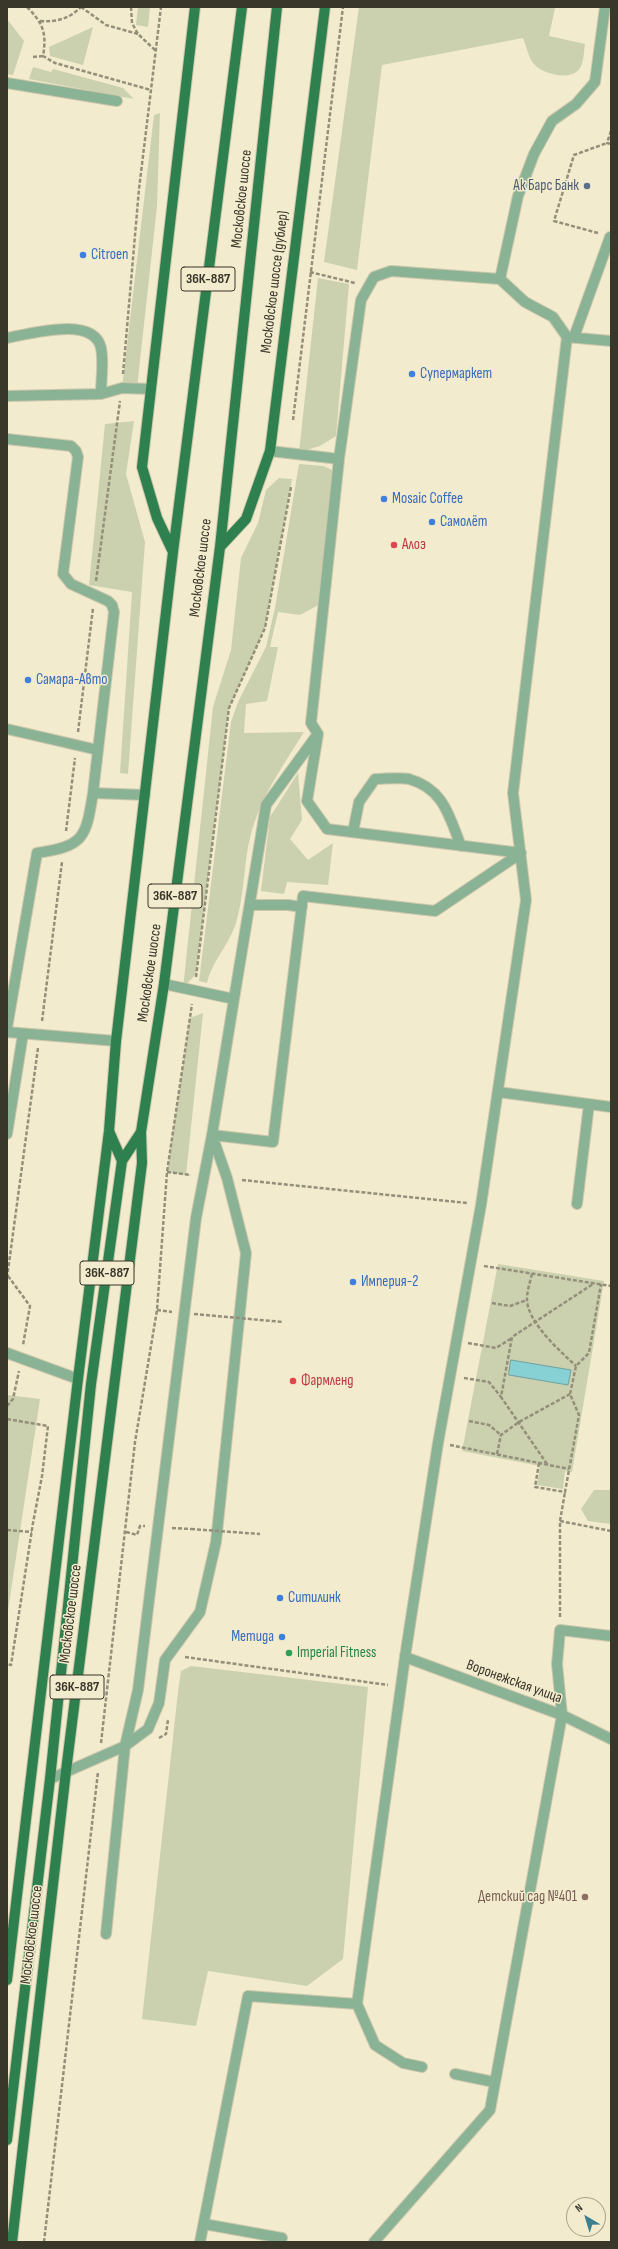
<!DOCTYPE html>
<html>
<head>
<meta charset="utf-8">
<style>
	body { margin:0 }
	#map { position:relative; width:618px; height:2249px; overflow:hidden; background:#f2ebcd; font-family:"Sofia Sans Condensed",sans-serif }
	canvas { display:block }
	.frame { position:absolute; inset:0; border:8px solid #39362a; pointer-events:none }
	.north { position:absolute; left:566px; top:2197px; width:40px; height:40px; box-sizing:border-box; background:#f2ebcd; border:1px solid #a8a38c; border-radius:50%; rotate:322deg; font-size:11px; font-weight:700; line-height:16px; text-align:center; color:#39362a }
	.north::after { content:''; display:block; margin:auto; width:14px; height:18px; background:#3c7f90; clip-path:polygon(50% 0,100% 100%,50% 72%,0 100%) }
</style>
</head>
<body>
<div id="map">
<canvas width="618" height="2249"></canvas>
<div class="frame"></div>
<div class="north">N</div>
</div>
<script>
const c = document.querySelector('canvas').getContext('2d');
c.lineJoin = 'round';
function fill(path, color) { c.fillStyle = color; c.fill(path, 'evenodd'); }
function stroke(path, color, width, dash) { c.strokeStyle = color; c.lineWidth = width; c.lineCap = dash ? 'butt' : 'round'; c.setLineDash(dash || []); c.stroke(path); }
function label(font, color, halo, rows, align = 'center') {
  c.font = font + ' "Sofia Sans Condensed",sans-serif'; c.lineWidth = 3; c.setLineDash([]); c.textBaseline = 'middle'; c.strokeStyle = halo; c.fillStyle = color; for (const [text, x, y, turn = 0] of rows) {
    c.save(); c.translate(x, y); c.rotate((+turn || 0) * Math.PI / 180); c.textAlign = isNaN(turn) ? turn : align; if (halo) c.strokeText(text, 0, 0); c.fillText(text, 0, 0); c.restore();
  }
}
const green = new Path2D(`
	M138,7H150L148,27L136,25Z
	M359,7H550L555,8L549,36L585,44C584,50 584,60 581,66C574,82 546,75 536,66C528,59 527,47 523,38L382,65L357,270L324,262Z
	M7,19L24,41L13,75L7,74Z
	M93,27L83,65L50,56L49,47Z
	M33,67L51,72L53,69L123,88L134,99L29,79Z
	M160,113L157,206L137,388H122L154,115Z
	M318,278L349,284L336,436L320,446L299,452Z
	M134,421L126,474L145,542L128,774L120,773L132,592L89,585L105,424Z
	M299,464L323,466L335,471L320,604L300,615L278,612L270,647H278L267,701L246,704L244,733L304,732C287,760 265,790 255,821C243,853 246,890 236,923C229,945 212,961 207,983L199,981L231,722L238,702L266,647L275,608Z
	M279,478L292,479L265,628L229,708L196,974L183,988L213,707L231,650L241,558L258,523L266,490Z
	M298,773L302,820L290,839L308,860L333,843L328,885L287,882L284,894L261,891L270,817Z
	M203,1013L186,1175L167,1172L190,1018Z
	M498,1264L604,1281L572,1472L565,1471L563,1489L537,1485L540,1466L462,1451Z
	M7,1395L40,1399L7,1617Z
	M594,1490H611V1524L588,1521L581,1509Z
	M191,1666L368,1687L343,1959L307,1986L208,1971L196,2026L142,2019L178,1692L181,1671Z`);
const water = new Path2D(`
	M511,1360L571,1370L568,1385L509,1375Z`);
const path = new Path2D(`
	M27,7C43,23 47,33 43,56L55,63L151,90
	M81,7L106,25L138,34
	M131,7L132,23L138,34L156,51
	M40,21C57,22 69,19 81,7
	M33,57L43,56
	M611,131L607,143L611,144
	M598,233L554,221L574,155L607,143
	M310,272L355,283
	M123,374L139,189L161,7
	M293,420L343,7
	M96,581L120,401
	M78,732L93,608
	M66,831L75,758
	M196,977L229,708L265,628L291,487
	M42,1021L62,862
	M167,1172L191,1175
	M242,1180L467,1203
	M484,1266L611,1286
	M532,1274C530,1282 527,1291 527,1299C527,1322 560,1351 576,1366
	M8,1276L30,1306L23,1345
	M7,1278L38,1048
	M492,1303L510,1306L527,1300
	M157,1310L172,1312
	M468,1343L496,1348L512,1338
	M464,1378L489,1382L501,1397
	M7,1406L13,1399L19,1371
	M7,1419L48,1426L42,1476L33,1523L11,1665L7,1664
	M469,1421L489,1425L501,1435
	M450,1445L569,1469
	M497,1454L501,1435L519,1422L570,1394
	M539,1463L535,1487L565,1492L579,1415L570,1394L576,1366L589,1353L601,1284
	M547,1464L501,1397L512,1337L593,1284
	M560,1521L611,1531
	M172,1528L191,1529
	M7,1530L32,1532
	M126,1532L137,1535L140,1526H145
	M560,1617V1521L565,1492
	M185,1657L388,1685
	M159,1738L166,1734L168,1720
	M101,1743L135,1442L157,1310L167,1172L192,1004
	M44,2242L98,1772`);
const service = new Path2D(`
	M7,83L117,101
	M500,279L391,271L374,277L361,300L339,459L311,723L318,734L307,801L327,829L521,853
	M567,337L611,341
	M574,337L610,237
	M7,439L71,446L76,451L78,457L63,574L71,584L108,601L112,605L114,612L93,793
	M270,451L339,459
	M7,729L98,750
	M353,832L359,802L375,779C385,779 399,777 409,779C444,789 449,816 461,846
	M250,905H288L302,907
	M234,999L266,805L317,735
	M7,1028L37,853C84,846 86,838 93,793L145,795
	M498,1092L611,1107
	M7,1134L23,1034
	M577,1204L589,1104
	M50,1779L125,1746L138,1690L196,1218L212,1135L234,999L164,984
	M106,1934L125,1746L148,1729L159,1703L165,1660L200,1612L216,1542L246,1253L227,1178L212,1135L273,1142L303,896L435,911L521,853
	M422,2067L403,2063L375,2045L357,2004L405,1657L438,1443L481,1205L526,900L513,793L567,337L553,317L525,302L500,279L518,196L534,154L552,121L576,104L595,82L605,7
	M455,2074L494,2082
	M204,2224L282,2238
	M200,2242L248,1996L357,2004
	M374,2242L490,2110L562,1715L557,1664L560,1630L611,1636`);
const minor = new Path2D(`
	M7,338C30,334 94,315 101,348C104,362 101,380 101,394
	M7,396L101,394L122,388L150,389
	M7,1032L116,1041
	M7,1353L78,1379
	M405,1657L562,1715L611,1739`);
const primary = new Path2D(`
	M220,547L246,519L270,451L325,7
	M173,552L157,518L142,467L195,7
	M109,1131L122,1161
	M7,1980L78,1379L109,1131L116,1041L173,552L242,7
	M7,2140L50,1779L91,1384L122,1161L141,1132
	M12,2242L66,1771L142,1163L141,1132L164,984L220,547L277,7`);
const pathBridge = new Path2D(`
	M194,1314L283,1322
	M191,1529L260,1534`);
const markers = [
	[587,186,4,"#5c6f8a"],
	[83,255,4,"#3f7fe0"],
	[412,374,4,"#3f7fe0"],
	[384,499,4,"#3f7fe0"],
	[432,522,4,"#3f7fe0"],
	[394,545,4,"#e0444e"],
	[28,680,4,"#3f7fe0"],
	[353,1282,4,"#3f7fe0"],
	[293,1381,4,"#e0444e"],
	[280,1598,4,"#3f7fe0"],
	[282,1637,4,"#3f7fe0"],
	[289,1653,4,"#2e9e5b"],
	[585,1897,4,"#8d6e63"]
];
const shields = [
	[208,279,54],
	[175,896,54],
	[107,1273,54],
	[77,1687,54]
];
const shieldNames = [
	["36К-887",208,279],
	["36К-887",175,896],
	["36К-887",107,1273],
	["36К-887",77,1687]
];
const serviceNames = [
	["Ак Барс Банк",579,186]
];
const streetNames = [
	["Московское шоссе",242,199,-84],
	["Московское шоссе (дублер)",275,282,-83],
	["Московское шоссе",201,568,-83],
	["Московское шоссе",150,973,-82],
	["Московское шоссе",71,1614,-83],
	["Воронежская улица",514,1682,20],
	["Московское шоссе",32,1935,-83]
];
const shopNames = [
	["Citroen",91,255],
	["Супермаркет",420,374],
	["Mosaic Coffee",392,499],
	["Самолёт",440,522],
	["Самара-Авто",36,680],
	["Империя-2",361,1282],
	["Ситилинк",288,1598],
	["Метида",274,1637,"right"]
];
const healthNames = [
	["Алоэ",402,545],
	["Фармленд",301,1381]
];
const leisureNames = [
	["Imperial Fitness",297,1653]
];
const educationNames = [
	["Детский сад №401",577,1897]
];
fill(green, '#cbd1af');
fill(water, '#87d0d4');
stroke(water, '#70a2a1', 1);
stroke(service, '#cdc7ac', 12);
stroke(minor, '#cdc7ac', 12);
stroke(primary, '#cdc7ac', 12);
stroke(path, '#948f7b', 2.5, [4, 2]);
stroke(service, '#8ab295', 10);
stroke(minor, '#8ab295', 10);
stroke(primary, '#2e804e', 10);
stroke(pathBridge, '#948f7b', 2.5, [4, 2]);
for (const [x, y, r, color] of markers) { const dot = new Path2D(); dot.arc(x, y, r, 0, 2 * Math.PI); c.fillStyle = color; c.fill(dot); stroke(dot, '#f2ebcd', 1.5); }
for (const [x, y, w] of shields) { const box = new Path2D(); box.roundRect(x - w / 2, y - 12, w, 24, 3); c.fillStyle = '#f2ebcd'; c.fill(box); stroke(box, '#39362a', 1); }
label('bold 14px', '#39362a', null, shieldNames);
label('15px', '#4e5e75', '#f2ebcd', serviceNames, 'right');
label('15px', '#39362a', '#f2ebcd', streetNames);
label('15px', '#366cbe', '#f2ebcd', shopNames, 'left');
label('15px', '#be3a42', '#f2ebcd', healthNames, 'left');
label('15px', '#27864d', '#f2ebcd', leisureNames, 'left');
label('15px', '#785e54', '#f2ebcd', educationNames, 'right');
</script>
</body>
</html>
